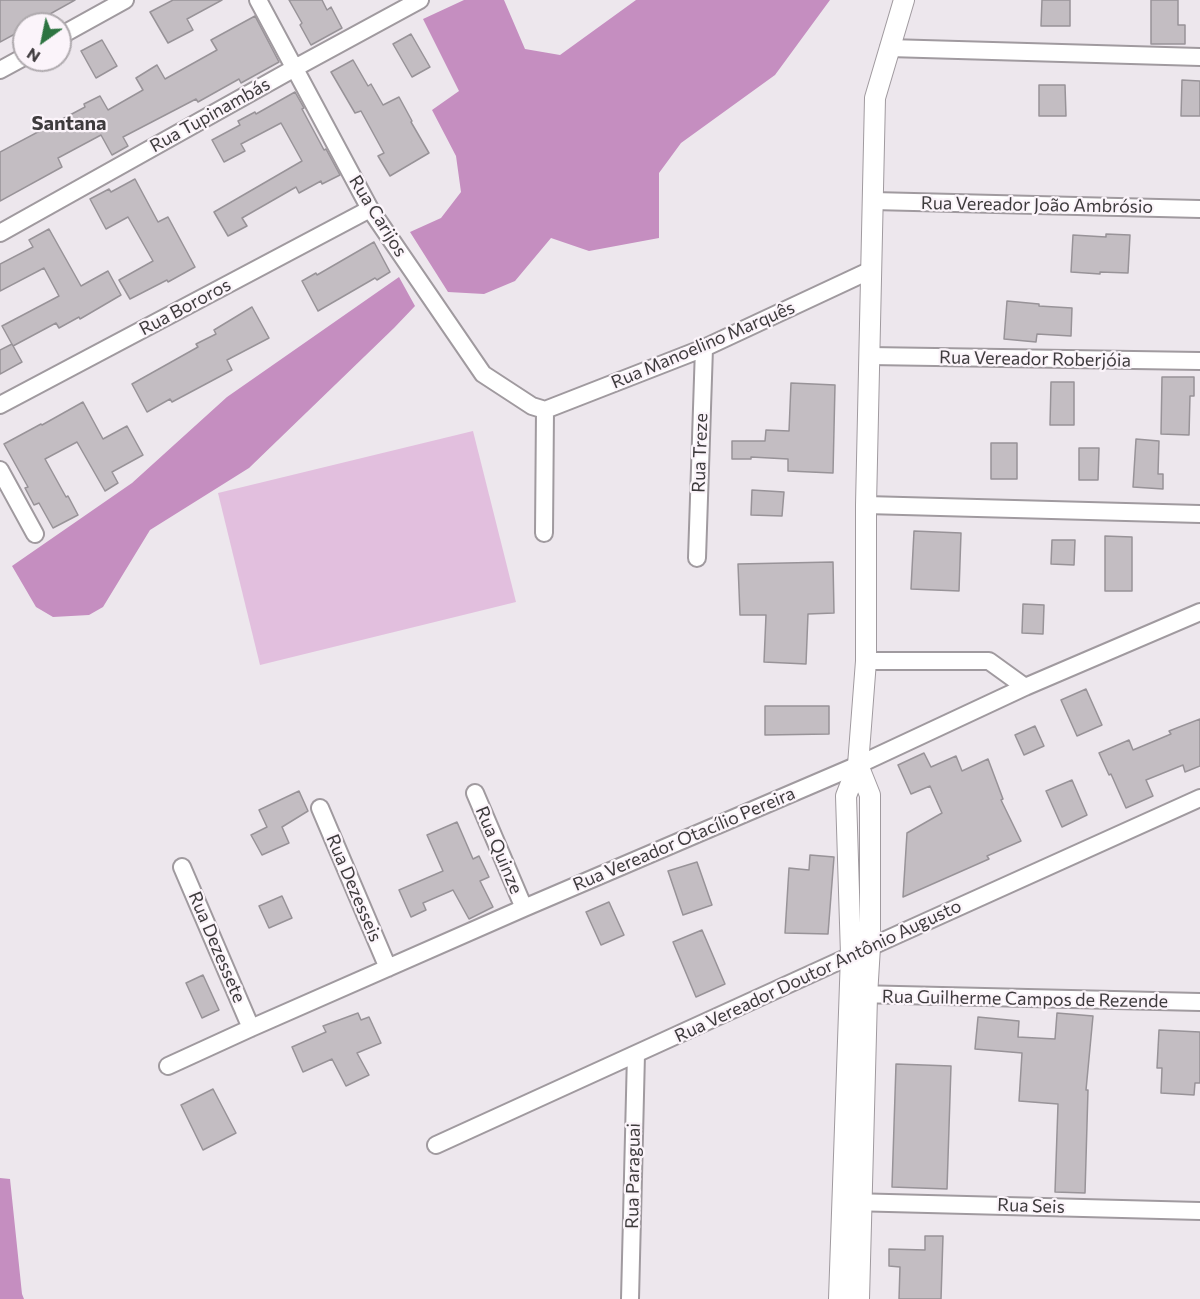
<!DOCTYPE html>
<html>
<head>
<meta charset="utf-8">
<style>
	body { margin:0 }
	#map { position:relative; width:1200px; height:1299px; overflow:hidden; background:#ede7ed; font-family:Commissioner,sans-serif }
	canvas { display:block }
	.north { position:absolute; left:12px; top:12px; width:60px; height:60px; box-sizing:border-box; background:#fbf4fa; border:2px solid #afaaae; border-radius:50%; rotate:213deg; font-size:16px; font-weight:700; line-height:24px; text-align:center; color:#3e3b3d }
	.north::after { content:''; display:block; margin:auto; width:21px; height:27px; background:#2d7441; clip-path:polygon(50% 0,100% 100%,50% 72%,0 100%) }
</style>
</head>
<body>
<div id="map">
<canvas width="1200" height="1299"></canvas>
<div class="north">N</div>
</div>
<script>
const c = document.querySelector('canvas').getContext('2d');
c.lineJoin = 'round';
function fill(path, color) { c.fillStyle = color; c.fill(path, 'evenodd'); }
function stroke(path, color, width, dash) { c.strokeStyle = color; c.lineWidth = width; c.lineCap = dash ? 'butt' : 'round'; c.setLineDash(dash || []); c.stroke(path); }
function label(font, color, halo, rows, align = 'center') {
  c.font = font + ' Commissioner,sans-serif'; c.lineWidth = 4.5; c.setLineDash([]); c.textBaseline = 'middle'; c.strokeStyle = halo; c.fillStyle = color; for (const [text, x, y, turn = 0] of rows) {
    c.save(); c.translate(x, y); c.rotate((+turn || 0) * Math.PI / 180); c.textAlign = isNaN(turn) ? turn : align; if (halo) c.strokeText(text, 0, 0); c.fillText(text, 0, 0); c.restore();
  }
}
const green = new Path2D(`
	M473,431L516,602L260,665L218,493Z`);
const forest = new Path2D(`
	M464,0H504L525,49L560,55L636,0H830L775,75L681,143L659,173V238L589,251L551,238L515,281L484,294L448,292L410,232L441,218L461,192L456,156L432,110L459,91L423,19Z
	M399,277L415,306L394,328L249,468L150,530L103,607L89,615L53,617L36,607L12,566L132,483L227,397Z
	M0,1178L10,1179L22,1294L24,1299H0Z`);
const building = new Path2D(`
	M0,0H75L32,24H24V29L0,42Z
	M173,0H222L187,19L193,30L168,43L150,12Z
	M289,0H322L327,10L331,7L342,28L311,45L300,25L302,23Z
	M1042,0H1070V26H1041Z
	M1151,0H1178V25H1185V44H1151Z
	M255,16L279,62L241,83L239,79L198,102L196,99L123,137L128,146L112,155L101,135L58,158L62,167L0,201V152L85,107L84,104L100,96L108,110L143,90L136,78L157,65L165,79L217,50L211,40Z
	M411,34L430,67L412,77L393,44Z
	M102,40L117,66L96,78L81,51Z
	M353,60L368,86L371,84L383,105L399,97L412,121L411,122L429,153L390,176L378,156L384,153L361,111L355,113L331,72Z
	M1182,80L1200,81V116H1181Z
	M1039,85H1065L1066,116H1039Z
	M295,92L304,108L302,109L324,150L326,149L340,175L322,184L321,181L299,193L296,187L242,218L247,226L228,236L214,212L302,161L281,123L241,144L245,151L224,162L212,140L240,125L238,121L255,112L256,114Z
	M135,179L158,222L168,217L195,267L168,282L167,280L130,299L119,280L153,261L128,217L106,229L90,199L109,189L111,192Z
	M49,229L81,286L108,271L121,295L80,319L79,317L59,328L56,323L13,346L2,326L59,296L44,268L0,291V264L33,247L29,240Z
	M1106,234L1130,235L1128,273L1100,272V274L1071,272L1073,235L1106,237Z
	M374,242L390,272L377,280L375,278L318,311L302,281L316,273L317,275Z
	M1007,301L1039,304V306L1072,308L1071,336L1037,334L1036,342L1004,339Z
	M252,307L269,338L227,360L232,370L172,402L170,399L147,412L132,384L198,347L196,344L216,334L214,330Z
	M12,344L22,362L0,374V350Z
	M1162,377H1194V396H1190L1189,435L1161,434Z
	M1051,382H1074V425H1050Z
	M791,383L835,385L833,473L788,471V459L751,457V459H732V441H765L766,430L789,431Z
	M83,402L103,439L127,426L143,455L112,472L118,483L105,491L77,442L45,459L66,497L68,496L78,515L53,528L39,503L34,505L25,488L28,487L4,444L41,424L42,425Z
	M1136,439L1159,441L1158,474H1163V489L1133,487Z
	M991,443H1017V479H991Z
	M1079,448H1099L1098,480H1079Z
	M752,490L784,492L782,516L751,515Z
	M914,531L961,533L959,591L911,589Z
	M1105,536L1132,537V591H1105Z
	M1052,540H1075L1074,565L1051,564Z
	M833,562L834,613L808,614L806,664L764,662L766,615H740L738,564Z
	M1023,604L1044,605L1043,634L1022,633Z
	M1086,689L1102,725L1077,736L1061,700Z
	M765,706H829V734L765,735Z
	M1200,719V766L1185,772L1183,765L1146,780L1153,796L1126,808L1111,774L1109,775L1099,753L1129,740L1133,750L1171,734L1169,731Z
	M1035,726L1044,746L1024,755L1015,735Z
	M924,753L931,767L956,756L962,771L988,759L1003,799L1001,800L1021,841L987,856L989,859L903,897L907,833L942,813L930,786L911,794L898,765Z
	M1072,780L1087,815L1062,827L1046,791Z
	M299,791L308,811L282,827L289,843L262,855L251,835L267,827L259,810Z
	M457,822L473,859L479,856L489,877L480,881L493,907L469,919L453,890L423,903L426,910L411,917L399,890L443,871L427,835Z
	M810,855L834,857L828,934L785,933L789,868L809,870Z
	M697,862L712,905L683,915L668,871Z
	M282,896L292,918L269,928L259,906Z
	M609,902L624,935L601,945L586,912Z
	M702,930L725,984L696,997L673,942Z
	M203,975L219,1010L202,1018L186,983Z
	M358,1013L361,1020L369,1017L381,1043L357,1053L369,1075L346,1086L332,1059L303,1072L292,1047L326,1032L323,1026Z
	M1057,1013L1093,1016L1086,1090H1088L1085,1193L1055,1192L1058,1104L1019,1101L1022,1053L975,1049L978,1017L1019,1021L1018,1037L1055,1039Z
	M1159,1030L1200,1032V1083H1195L1194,1095L1161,1093L1162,1068H1157Z
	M896,1064L951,1066L947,1189L892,1187Z
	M213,1089L236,1133L203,1150L181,1105Z
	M925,1236H943L941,1299H899L900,1267L889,1266V1249L925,1250Z`);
const minor = new Path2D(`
	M258,0L370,209L483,374L532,406L545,410L704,348L871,270
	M60,36L125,0
	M889,48L1200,57
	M0,70L24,57
	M873,201L1200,209
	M0,233L293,69L420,0
	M869,356L1200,361
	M0,405L370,209
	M0,470L35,534
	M866,505L1200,514
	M544,533L545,410
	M697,558L704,348
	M866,661H989L1025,687
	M475,793L524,908
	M320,808L388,968
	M182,867L251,1028
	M856,994L1200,1002
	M168,1066L251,1028L524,908L858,765L1025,687L1200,612
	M436,1145L870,947L1200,798
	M850,1202L1200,1211
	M630,1299L636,1054`);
const tertiary = new Path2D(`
	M858,765L870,795V947L867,996L859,1299
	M839,1299L851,955L846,796L858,765L866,661V505L875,98L904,0`);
const streetNames = [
	["Rua Tupinambás",210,115,-29],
	["Rua Vereador João Ambrósio",1037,205,1],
	["Rua Carijos",378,216,58],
	["Rua Bororos",185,307,-28],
	["Rua Manoelino Marquês",703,345,-23],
	["Rua Vereador Roberjóia",1035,359,1],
	["Rua Treze",700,453,-88],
	["Rua Vereador Otacílio Pereira",684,839,-23],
	["Rua Quinze",499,850,67],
	["Rua Dezesseis",354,888,67],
	["Rua Dezessete",217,947,67],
	["Rua Vereador Doutor Antônio Augusto",818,971,-25],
	["Rua Guilherme Campos de Rezende",1025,999,1],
	["Rua Paraguai",633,1176,-89],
	["Rua Seis",1031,1206,2]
];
const neighbourhoodNames = [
	["Santana",69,123]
];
fill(green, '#e2bfde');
fill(forest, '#c58ec0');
fill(building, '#c3bdc2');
stroke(building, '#989398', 1.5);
stroke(minor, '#a09a9f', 20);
stroke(tertiary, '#a09a9f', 22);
stroke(minor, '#fff', 16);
stroke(tertiary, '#fff', 20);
label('18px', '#3e3b3d', '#fbf4fa', streetNames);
label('bold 20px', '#3e3b3d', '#fbf4fa', neighbourhoodNames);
</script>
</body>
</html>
